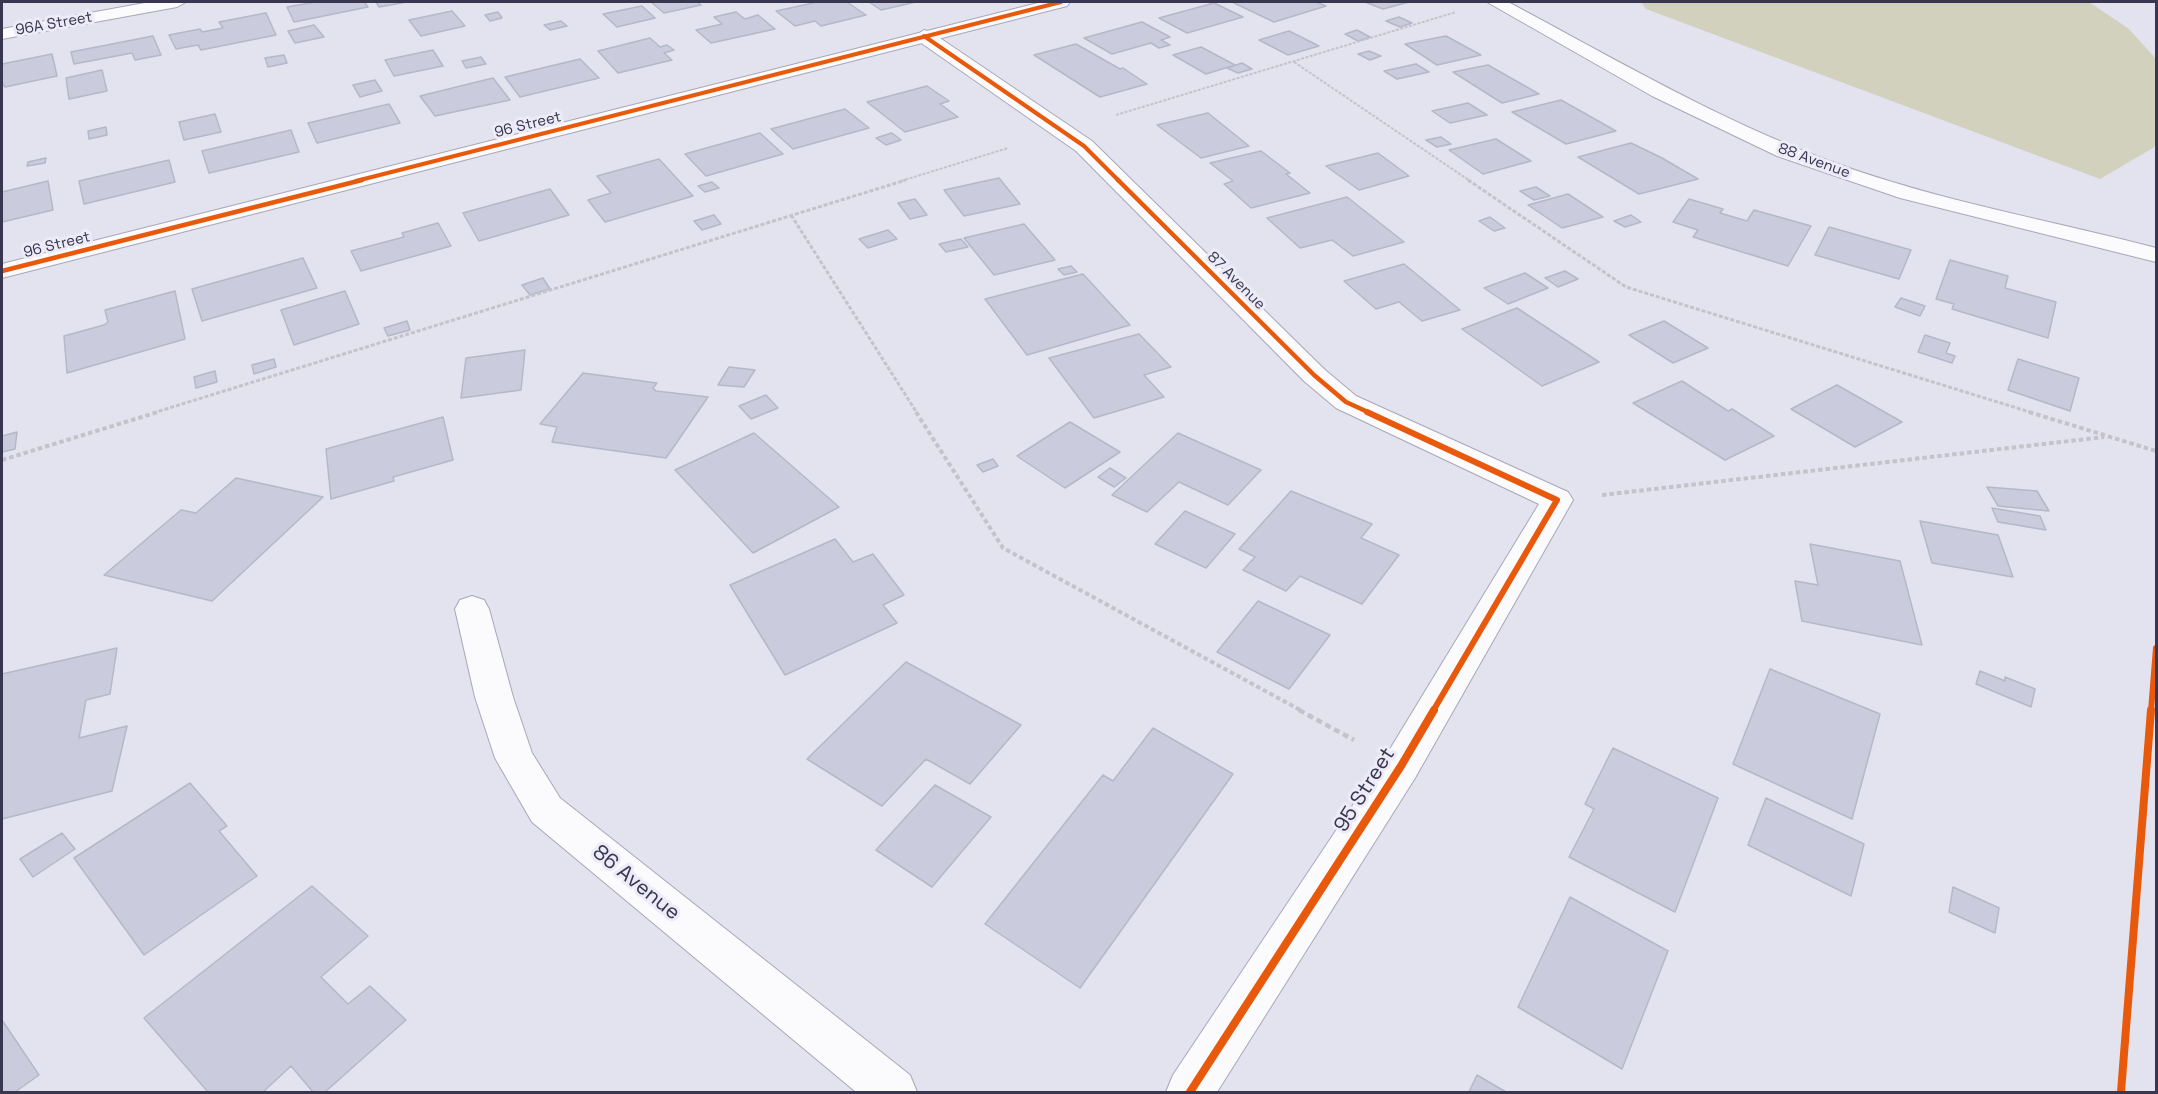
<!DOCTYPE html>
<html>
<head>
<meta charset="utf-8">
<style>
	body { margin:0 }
	#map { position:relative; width:2158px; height:1094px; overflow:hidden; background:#e3e2ef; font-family:"Space Grotesk",sans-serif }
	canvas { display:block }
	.frame { position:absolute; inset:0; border:3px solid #39374f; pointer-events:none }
</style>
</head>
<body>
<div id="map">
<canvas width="2158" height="1094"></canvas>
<div class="frame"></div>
</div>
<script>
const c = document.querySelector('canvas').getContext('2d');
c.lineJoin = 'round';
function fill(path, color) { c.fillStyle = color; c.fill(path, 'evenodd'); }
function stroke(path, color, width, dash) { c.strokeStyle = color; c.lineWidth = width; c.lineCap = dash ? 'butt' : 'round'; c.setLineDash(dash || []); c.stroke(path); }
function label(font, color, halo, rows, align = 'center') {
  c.font = font + ' "Space Grotesk",sans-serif'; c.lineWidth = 6; c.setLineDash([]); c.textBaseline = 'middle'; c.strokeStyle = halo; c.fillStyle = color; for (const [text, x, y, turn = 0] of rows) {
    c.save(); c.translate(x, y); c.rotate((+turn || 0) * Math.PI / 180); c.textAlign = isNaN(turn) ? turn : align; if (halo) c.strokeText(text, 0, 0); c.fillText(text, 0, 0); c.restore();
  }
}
const green = new Path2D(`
	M1641,2H2089L2129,29L2156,59V143L2153,148L2100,179L1646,9Z`);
const building = new Path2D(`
	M316,2H364L368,7L294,22L287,7Z
	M376,2H407L379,7Z
	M651,2H697L701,5L664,13Z
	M818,2H847L866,15L821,26L815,21L795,26L776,11Z
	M869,2H916L881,10Z
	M1232,2H1316L1326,6L1274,22Z
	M1365,2H1409L1383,9Z
	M1214,3L1243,17L1187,33L1159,18Z
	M642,6L655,18L617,27L603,14Z
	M452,11L465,26L421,36L409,20Z
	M498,12L502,18L490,21L485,15Z
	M736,12L745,19L758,15L775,29L711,43L696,30L722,24L714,17Z
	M266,13L276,35L201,50L198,45L176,49L169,35L200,29L202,32L223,28L219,22Z
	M1399,17L1412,23L1400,27L1386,21Z
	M561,21L567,26L550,30L544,25Z
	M1142,22L1170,37L1161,40L1170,45L1159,48L1151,43L1112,54L1084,38Z
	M314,25L324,37L295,43L288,31Z
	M1357,30L1370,37L1358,41L1345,34Z
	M1289,31L1319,46L1288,55L1259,40Z
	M153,36L161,55L135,60L132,53L74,64L71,52Z
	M1446,36L1481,55L1437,65L1405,44Z
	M650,38L660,47L667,45L674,50L664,53L672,60L618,73L598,51Z
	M1076,44L1120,69L1123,68L1147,84L1100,97L1034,55Z
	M1201,47L1235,65L1206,74L1173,55Z
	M433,50L443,66L394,76L385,60Z
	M1369,51L1381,56L1370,60L1358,54Z
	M52,54L57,76L5,87L2,82V64Z
	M284,55L287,63L268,67L265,58Z
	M481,57L486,64L466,68L462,61Z
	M580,59L599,78L520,97L505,77Z
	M1242,63L1252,69L1238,73L1227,68Z
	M1416,64L1429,72L1397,79L1384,71Z
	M1488,65L1539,94L1502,103L1453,72Z
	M102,70L107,91L69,99L66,78Z
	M493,78L510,100L435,116L420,96Z
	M375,80L382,91L360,97L353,85Z
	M927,86L949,101L940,104L958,117L905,132L867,102Z
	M1561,100L1616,131L1566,144L1512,112Z
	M1468,103L1487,115L1450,123L1432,111Z
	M389,104L400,123L317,143L308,123Z
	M845,109L869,128L793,149L771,129Z
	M1208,113L1249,146L1201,158L1157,125Z
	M215,114L221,132L184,140L179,122Z
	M106,127L107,135L89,139L88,131Z
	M291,130L299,152L209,173L202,151Z
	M760,133L783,154L706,176L685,154Z
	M892,133L901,140L886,145L876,138Z
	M1441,137L1451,144L1437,147L1426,140Z
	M1496,139L1531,161L1483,174L1449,150Z
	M1631,143L1662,158L1698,179L1639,194L1578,157Z
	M1261,151L1290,173L1286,174L1310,193L1251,208L1224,184L1233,181L1210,163Z
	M1378,153L1409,176L1359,190L1326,166Z
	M46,158L45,163L27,166L28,162Z
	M659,159L693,196L605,222L588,200L611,193L597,176Z
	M169,160L175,182L84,204L79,181Z
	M999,178L1020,204L964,216L944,190Z
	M48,181L53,210L2,222V192Z
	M712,182L719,188L705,192L698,186Z
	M1536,187L1550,196L1534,200L1520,191Z
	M550,189L569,215L479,241L463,213Z
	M1568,194L1603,217L1562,228L1528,205Z
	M1347,197L1404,242L1353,256L1332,240L1300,248L1267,218Z
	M915,199L927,215L910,219L898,203Z
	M1689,199L1723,209L1720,213L1747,221L1754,210L1811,226L1788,266L1693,237L1698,230L1673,222Z
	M714,215L721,224L702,230L694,221Z
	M1631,215L1641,222L1625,227L1614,221Z
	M1490,217L1505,228L1494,231L1479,221Z
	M438,223L451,246L361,271L351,251L404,237L402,233Z
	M1024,224L1055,260L994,275L964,238Z
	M1829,227L1911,250L1899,279L1815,255Z
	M888,230L897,239L868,248L859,239Z
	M961,239L968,247L946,252L939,244Z
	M303,258L317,288L202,321L192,289Z
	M1950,260L2008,276L2005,288L2056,302L2048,338L1952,309L1954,304L1936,299Z
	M1404,264L1460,310L1422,321L1399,302L1376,309L1344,281Z
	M1071,266L1077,272L1064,275L1058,269Z
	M1565,271L1578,279L1558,287L1545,278Z
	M1525,273L1548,288L1508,304L1484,288Z
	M1083,274L1130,325L1027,355L985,299Z
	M543,278L550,289L530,295L522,285Z
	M175,291L185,339L67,373L64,336L104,325L108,322L105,310Z
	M345,291L359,324L294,345L281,310Z
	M1901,298L1925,306L1920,316L1895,307Z
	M1517,308L1599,362L1542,386L1462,329Z
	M407,321L410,330L388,336L384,328Z
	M1664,321L1708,348L1673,363L1629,335Z
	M1139,334L1171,367L1144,375L1164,397L1094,418L1049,358Z
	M1925,335L1950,343L1946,353L1955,356L1952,363L1918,352Z
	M525,350L521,390L461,398L466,358Z
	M274,359L276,367L254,374L252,365Z
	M2018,359L2079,378L2070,411L2008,390Z
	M729,367L755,370L744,387L718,385Z
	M215,371L217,382L196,388L194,377Z
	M583,373L657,383L653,388L656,391L708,397L666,458L552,442L557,427L540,424Z
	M1682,381L1728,411L1732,409L1774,436L1725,460L1633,403Z
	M1837,385L1902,422L1855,447L1791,409Z
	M766,395L778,408L751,419L739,406Z
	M443,417L453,460L393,477L394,481L331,499L326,449Z
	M1070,422L1120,452L1065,488L1017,456Z
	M17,432L15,449L2,452V436Z
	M754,433L839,507L753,553L675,470Z
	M1178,433L1261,470L1228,505L1179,482L1147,512L1112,495Z
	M993,459L998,466L983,472L977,465Z
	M1110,468L1126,478L1114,487L1098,477Z
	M236,478L323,497L212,601L104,575L181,510L196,513Z
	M1987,487L2037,491L2049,511L1998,506Z
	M1291,491L1372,524L1361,538L1399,555L1362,604L1300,576L1286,591L1243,570L1255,557L1239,549Z
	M1992,508L2040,516L2046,530L1998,522Z
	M1185,511L1235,534L1206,568L1155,544Z
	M1920,521L1998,535L2013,577L1932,563Z
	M835,539L853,562L873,554L904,595L883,605L897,623L785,675L730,585Z
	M1810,544L1900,561L1922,645L1802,621L1795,581L1818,585Z
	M1258,601L1330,635L1289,689L1217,652Z
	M117,648L110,694L86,700L79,738L127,726L112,791L2,819V674Z
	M906,662L1021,725L970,784L926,759L882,806L807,759Z
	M1770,669L1880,714L1852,819L1733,764Z
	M1980,671L2005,681V677L2035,689L2031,707L1976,684Z
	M1153,728L1233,774L1080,988L985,924L1103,775L1113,781Z
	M1613,748L1718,798L1675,912L1569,857L1594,809L1585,804Z
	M190,783L227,826L219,831L257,876L144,955L74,858Z
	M935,785L991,817L932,887L876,850Z
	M1766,798L1864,844L1851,896L1748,845Z
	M62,833L75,849L33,877L20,859Z
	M312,886L368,936L321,977L348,1004L370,986L406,1020L325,1092H313L291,1066L263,1092H208L144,1018Z
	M1953,887L1999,908L1995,933L1949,912Z
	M1570,897L1668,951L1622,1069L1518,1007Z
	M2,1020L39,1075L15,1092H2Z
	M1477,1075L1506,1092H1469Z`);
const pathFar3 = new Path2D(`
	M1294,62L1470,181
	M1116,115L1456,12
	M901,181L1008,148`);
const pathFar2 = new Path2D(`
	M1468,180L1626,287L2033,413
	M791,215L917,413
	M153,413L906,180`);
const pathFar1 = new Path2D(`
	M916,412L1003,548L1302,711
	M2029,412L2156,451
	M2,460L158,412
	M1602,495L2104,437`);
const path = new Path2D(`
	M1299,710L1354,740`);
const street = new Path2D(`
	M150,2H186L177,7L2,39V29Z
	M924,30L931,32L1092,141L1324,369L1356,396L1568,492L1573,500L1415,778L1217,1092H1166L1173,1075L1387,754L1539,504L1336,408L1304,381L1076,151L917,40L915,36Z
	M472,596L484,600L489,609L513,697L532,753L560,798L910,1075L917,1092H856L532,822L495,758L475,697L455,609L460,600Z`);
const secondary = new Path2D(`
	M1042,2H1070L1067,6L2,278V264Z
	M1487,2H1508C1615,59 1720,121 1835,163C1939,201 2049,220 2156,248V262L1900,198L1777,156L1652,96Z`);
const cyclewayFar3 = new Path2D(`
	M924,36L1084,146L1119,181
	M356,181L1061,2`);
const cyclewayFar2 = new Path2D(`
	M1118,180L1314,375L1346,402L1370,413
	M2,271L362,180`);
const cyclewayFar1 = new Path2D(`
	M1367,412L1557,500L1433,711
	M2151,711L2156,648`);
const cycleway = new Path2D(`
	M1190,1092L1401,766L1434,710
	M2121,1092L2151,710`);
const farStreetnames = [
	["96A Street",54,24,-10],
	["96 Street",528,125,-14],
	["88 Avenue",1814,161,20],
	["96 Street",57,245,-14],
	["87 Avenue",1236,281,45]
];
const nearStreetnames = [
	["95 Street",1365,790,-58],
	["86 Avenue",636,883,39]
];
fill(green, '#d1d1be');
fill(building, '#caccde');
stroke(building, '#b4b8c7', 1.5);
stroke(street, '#a9a7b7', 2);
stroke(secondary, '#a9a7b7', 2);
stroke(pathFar3, '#c4c3ca', 2, [3, 1.5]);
stroke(pathFar2, '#c4c3ca', 3, [4, 2]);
stroke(pathFar1, '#c4c3ca', 4, [4.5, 3]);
stroke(path, '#c4c3ca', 4.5, [6, 4]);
fill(street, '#fbfbfd');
fill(secondary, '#fbfbfd');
stroke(cyclewayFar3, '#e8590c', 4);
stroke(cyclewayFar2, '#e8590c', 4.5);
stroke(cyclewayFar1, '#e8590c', 6);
stroke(cycleway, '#e8590c', 8);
label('15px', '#39374f', '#ecebf7', farStreetnames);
label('21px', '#39374f', '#ecebf7', nearStreetnames);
</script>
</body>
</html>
